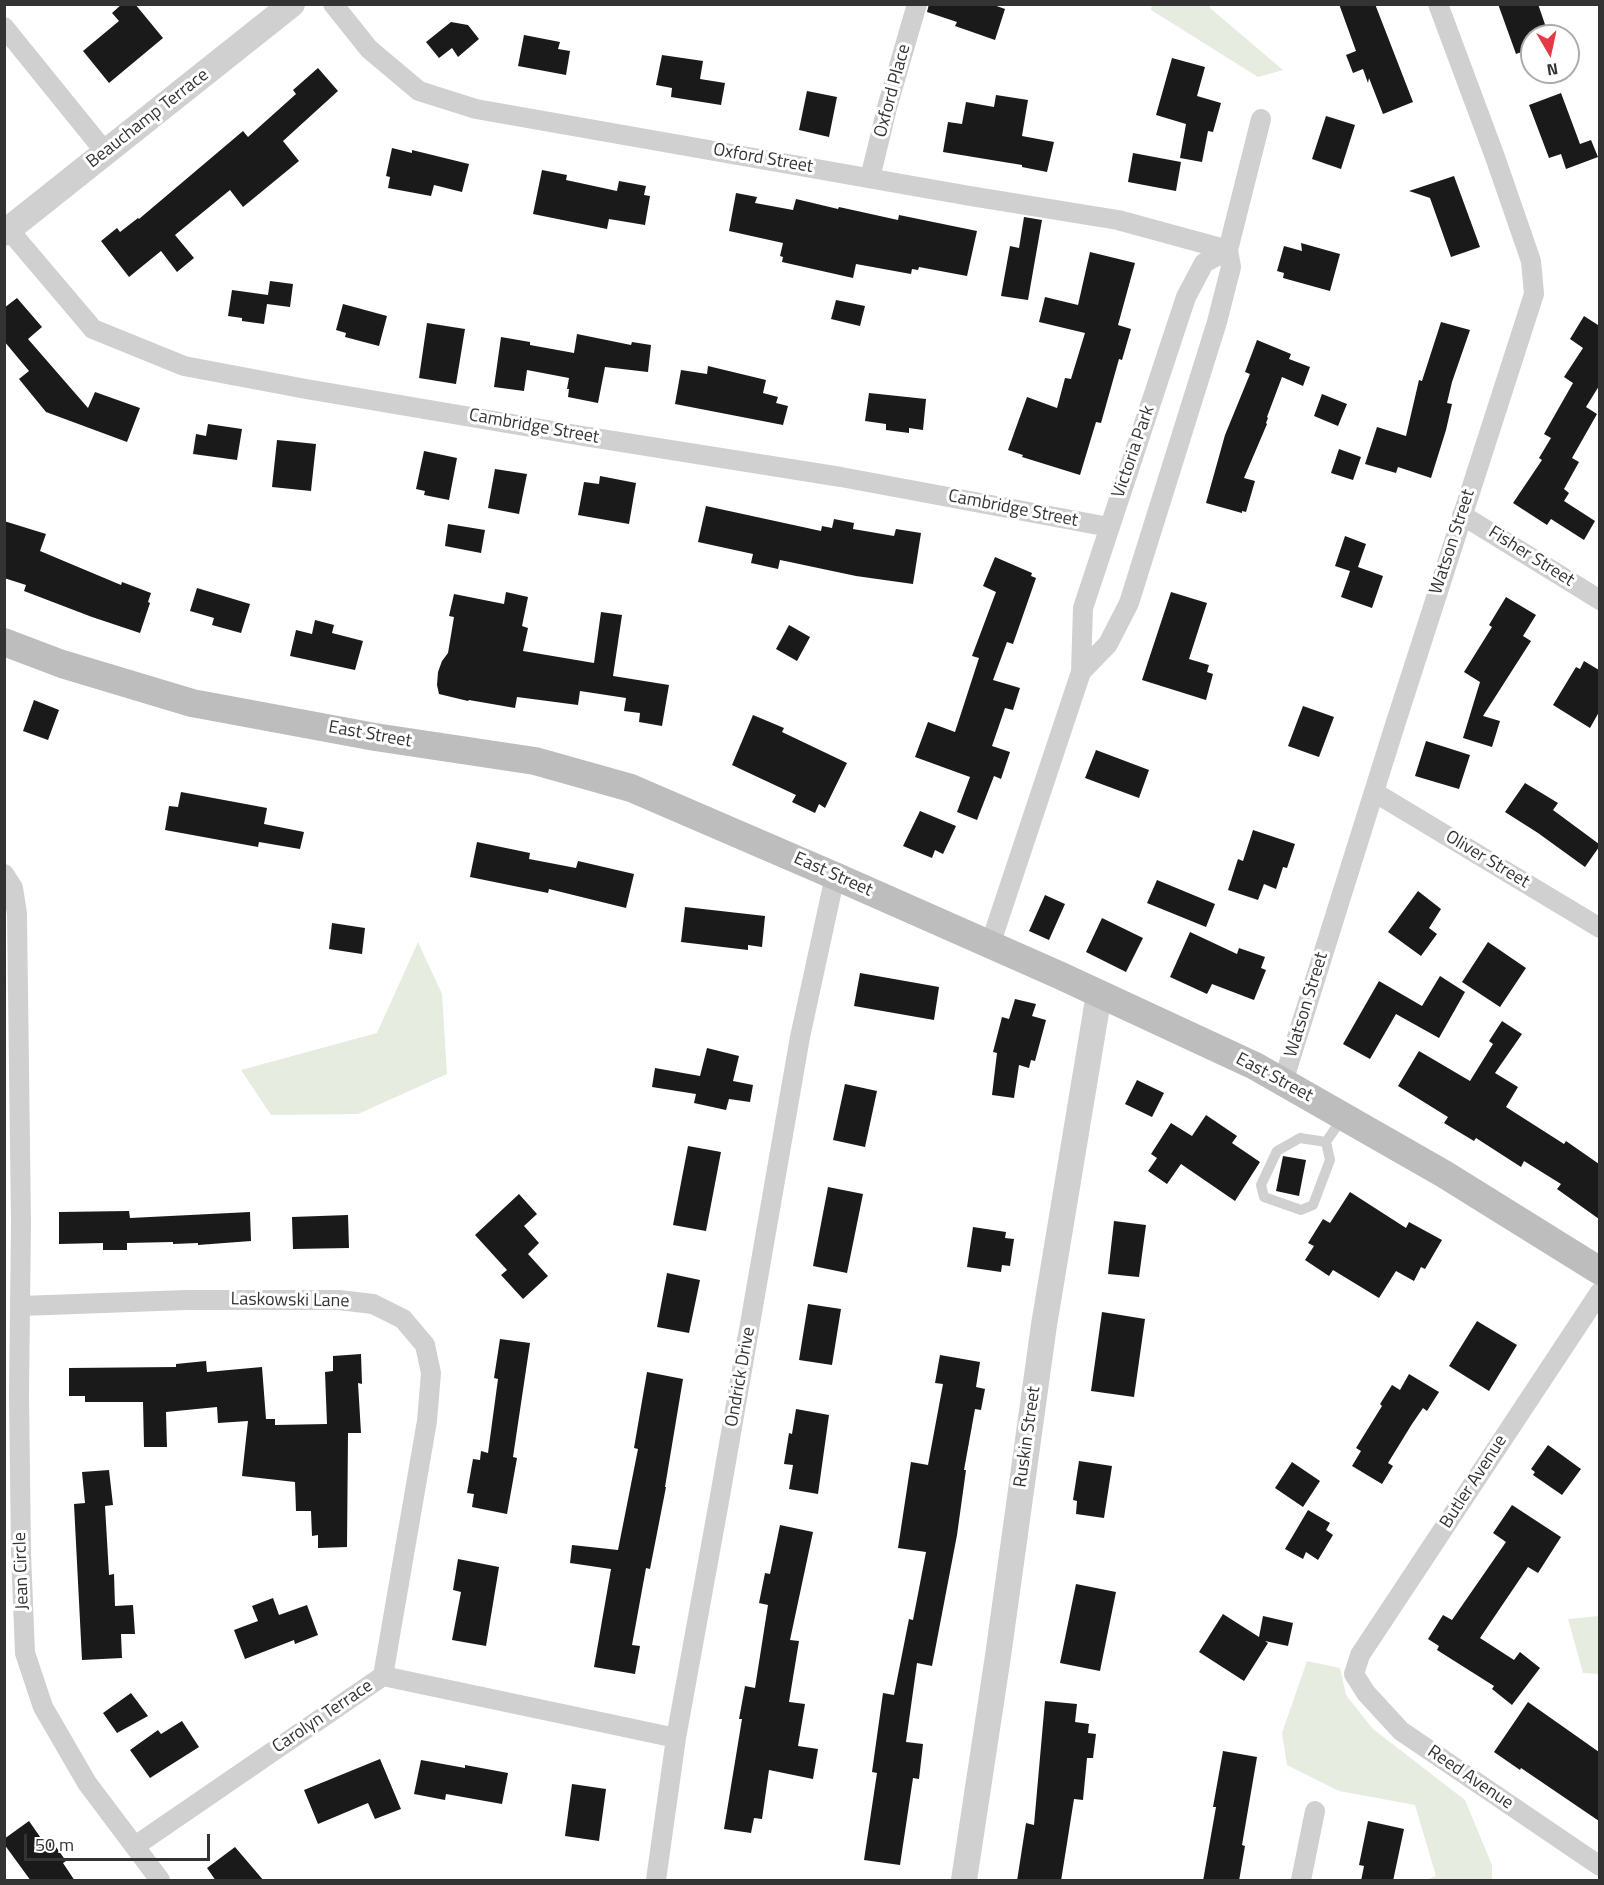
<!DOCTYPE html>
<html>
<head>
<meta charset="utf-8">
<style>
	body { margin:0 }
	#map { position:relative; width:1604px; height:1885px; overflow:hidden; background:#fff; font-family:"Titillium Web",sans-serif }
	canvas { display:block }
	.frame { position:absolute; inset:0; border:6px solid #333; pointer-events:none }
	.north { position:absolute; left:1520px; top:24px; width:60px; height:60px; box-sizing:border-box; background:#fff; border:2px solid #adadad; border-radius:50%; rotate:171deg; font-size:16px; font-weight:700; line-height:24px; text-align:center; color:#333 }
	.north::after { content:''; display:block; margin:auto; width:21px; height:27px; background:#e63946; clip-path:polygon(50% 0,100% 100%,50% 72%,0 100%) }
	.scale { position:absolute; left:24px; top:1834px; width:186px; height:27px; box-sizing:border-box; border:3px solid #333; border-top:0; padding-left:8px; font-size:18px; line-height:21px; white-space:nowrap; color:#333; -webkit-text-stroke:4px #fff; paint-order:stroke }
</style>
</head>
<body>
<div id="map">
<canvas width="1604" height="1885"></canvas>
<div class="frame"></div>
<div class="north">N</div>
<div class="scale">50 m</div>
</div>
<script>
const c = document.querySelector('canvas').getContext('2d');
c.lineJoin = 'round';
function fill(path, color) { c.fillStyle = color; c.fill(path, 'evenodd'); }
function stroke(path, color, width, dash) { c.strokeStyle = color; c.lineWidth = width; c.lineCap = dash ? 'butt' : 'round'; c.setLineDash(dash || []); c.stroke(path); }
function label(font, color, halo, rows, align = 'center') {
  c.font = font + ' "Titillium Web",sans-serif'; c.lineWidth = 6; c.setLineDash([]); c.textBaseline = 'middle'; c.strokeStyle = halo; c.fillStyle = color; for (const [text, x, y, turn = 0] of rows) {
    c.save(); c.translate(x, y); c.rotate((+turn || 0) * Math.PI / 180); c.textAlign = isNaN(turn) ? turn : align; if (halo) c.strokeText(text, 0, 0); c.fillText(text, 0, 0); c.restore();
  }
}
const green = new Path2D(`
	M1152,5H1210V8L1283,70L1258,77L1151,10Z
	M418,942L442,994L447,1074L358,1114L271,1115L241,1070L377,1033Z
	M1599,1616V1674L1583,1673L1568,1619Z
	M1307,1661L1340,1668L1346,1695L1373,1729L1465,1800L1492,1865V1880H1426L1436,1876L1415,1805L1339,1791L1287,1765L1282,1733Z`);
const building = new Path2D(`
	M122,4H135L163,38L109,83L83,51L119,21L112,13Z
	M929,4H991L1005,9L995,40L955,26L957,22L927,12Z
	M1339,4H1375L1413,102L1383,114L1369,78L1368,83L1363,69L1353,73L1346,55L1356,51Z
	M1498,4H1538L1549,36H1532V48L1516,54Z
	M451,22L468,25L479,39L458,57L452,48L439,58L426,42Z
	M524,35L560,42L558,49L570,51L566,75L518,66Z
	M662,55L703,61L700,79L725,83L721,105L671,97L672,88L656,85Z
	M1172,58L1205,67L1197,96L1221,103L1213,132L1208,131L1202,162L1180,158L1186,124L1156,115Z
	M318,68L338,91L283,141L299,161L243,207L230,190L175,235L194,258L177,272L161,251L129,277L101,241L117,228L120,232L138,218L139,219L243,131L248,137L296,94L293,90Z
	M807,91L837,97L829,137L799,130Z
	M1561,93L1580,144L1591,140L1598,157L1566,169L1561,154L1549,158L1529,105Z
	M996,95L1028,100L1022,136L1054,142L1047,172L1022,167V165L943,152L948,122L962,124L966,102L994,107Z
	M1326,116L1355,125L1341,169L1312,159Z
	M392,148L412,153V150L469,164L462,192L434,185L431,196L388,188L390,177L386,176Z
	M1133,153L1181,162L1176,191L1128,182Z
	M542,170L567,175L566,180L617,191L619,181L646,186L644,195L650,196L645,225L609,219L607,229L533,214Z
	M1454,176L1480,247L1451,257L1430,198L1409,191Z
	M736,193L757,197L755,203L793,210L796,199L838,209L839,207L898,220L899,215L977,231L967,276L919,267L918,270L912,269L911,274L856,264L853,278L782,262L783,257L780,256L783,243L729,231Z
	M1024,217L1042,220L1028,300L1001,296L1010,246L1019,248Z
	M1301,243L1340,254L1330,291L1283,278L1284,273L1277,271L1284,246L1302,251Z
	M1090,252L1135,263L1118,325L1131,329L1122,360L1119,359L1101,423L1096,422L1080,475L1022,457L1023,455L1008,450L1027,397L1057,408L1065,378L1071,379L1085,333L1039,322L1045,297L1078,305Z
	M270,281L293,284L290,307L267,304L264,324L242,321V318L228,316L232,290L268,295Z
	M17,298L42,327L28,339L88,408L95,392L140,408L127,442L46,412L19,379L29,371L4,341V308Z
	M836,300L865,306L860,326L831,319Z
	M343,304L387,316L379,346L345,337L346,333L336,330Z
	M1584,316L1598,325L1599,323V386L1586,407L1597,414L1572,458L1579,462L1564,489L1569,493L1564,501L1595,521L1584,540L1551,519L1547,525L1513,503L1542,460L1539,458L1551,438L1544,434L1573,383L1564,377L1583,348L1570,339Z
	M1441,322L1470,330L1452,382L1447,403L1452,404L1446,430L1431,478L1398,467L1396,473L1365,464L1377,427L1406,436L1419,380L1422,381Z
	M427,323L465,329L456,384L419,378Z
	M577,334L631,345L632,342L651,345L648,372L605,367L598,403L568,397L569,389H567L569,378L527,370L524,391L494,387L501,337L530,342V345L574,353Z
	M1257,340L1291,354L1289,359L1310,367L1303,386L1282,377L1267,417L1268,418L1266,423L1267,424L1244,478L1255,481L1246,512L1242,511V513L1206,503L1225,435L1250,374L1245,372Z
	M708,366L766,380L763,393L778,397L776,403L788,406L783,425L675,404L681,370L707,374Z
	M869,393L926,399L923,430L909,428V433L886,430V424L865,421Z
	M1322,394L1347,404L1338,426L1314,416Z
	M208,424L242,429L237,460L193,454L196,434L206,436Z
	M277,440L316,444L311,491L272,487Z
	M1339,449L1361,457L1353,480L1331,473Z
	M424,451L457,458L449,500L424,495L425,491L416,489Z
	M495,469L527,474L519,514L488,508Z
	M600,476L636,483L629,524L578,515L584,482L599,484Z
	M706,506L821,531L822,526L832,528L834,519L854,523L853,529L894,536L896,529L921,533L913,584L856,576L785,561L780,560L778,569L751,563L753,554L698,542Z
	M4,521L46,534L40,551L121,585L122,582L151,593L148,602L150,603L140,633L92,617L24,591L26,585L4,578Z
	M448,524L485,530L481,553L445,546Z
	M1345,536L1366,544L1358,567L1383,576L1372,608L1341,597L1350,571L1335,566Z
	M995,557L1032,573L1031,576L1036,578L1013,644L1007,642L993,680L1020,688L1013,710L1005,708L992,746L1010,752L1001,779L994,776L977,820L957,812L970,777L915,757L928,722L955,732L979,658L972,656L996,592L983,586Z
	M197,588L250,604L241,633L212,625L214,618L190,611Z
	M506,592L528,597L522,626L528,628L523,651L594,663L601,612L622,615L613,676L669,685L662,726L639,722L640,713L624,711L626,698L580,691L578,705L517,697L515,708L469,700L468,701L439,694L437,685L438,672L442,661L448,653L454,617L449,616L454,594L504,604Z
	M1171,592L1207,603L1189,659L1209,665L1207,672L1213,674L1206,700L1142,680Z
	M1506,597L1536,615L1523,636L1531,641L1483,716L1500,721L1492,747L1463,738L1480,682L1464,672L1492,627L1489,625Z
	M315,620L334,625L332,633L363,641L355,670L290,656L296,630L312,634Z
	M789,625L810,637L797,661L776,649Z
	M1584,661L1599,670V712L1590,728L1553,705L1576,667L1580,669Z
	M34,700L59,710L48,740L23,731Z
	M1303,706L1334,717L1319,757L1288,746Z
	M753,715L784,728L782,732L847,763L825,808L819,804L815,813L792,802L796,795L732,765Z
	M1426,741L1470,755L1459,789L1415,776Z
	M1096,750L1149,770L1139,798L1085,778Z
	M1525,783L1558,803L1553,810L1599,844V847L1585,867L1538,833L1505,812Z
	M181,792L267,808L264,824L304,832L300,849L259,842L258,847L165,830L169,806L178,807Z
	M920,811L956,826L943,854L935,850L932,858L903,846Z
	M1253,830L1295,844L1287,868L1283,867L1276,889L1264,884L1258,900L1228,890L1238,859L1243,861Z
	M477,842L530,853L529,859L576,868L578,861L634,874L626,908L549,889L548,893L470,877Z
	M1157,880L1215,904L1206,927L1147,903Z
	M1418,891L1441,909L1429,928L1437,934L1421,956L1388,932Z
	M1045,895L1065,904L1049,940L1029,931Z
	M685,907L765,916L762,947L748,945V950L681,942Z
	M1102,918L1143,938L1126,972L1086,952Z
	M332,923L365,928L362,954L329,949Z
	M1190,932L1237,954L1239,948L1265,957L1261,968L1266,970L1254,1000L1212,984L1207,994L1170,977Z
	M1488,942L1526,968L1500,1007L1462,982Z
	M860,973L939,987L934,1020L854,1006Z
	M1440,976L1465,992L1439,1038L1396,1014L1370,1059L1343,1044L1379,981L1422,1006Z
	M1015,999L1036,1004L1032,1016L1046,1020L1035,1061L1031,1060L1029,1068L1019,1065L1014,1098L992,1095L997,1053L993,1052L1002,1017L1009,1019Z
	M1502,1021L1522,1034L1495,1073L1518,1087L1506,1107L1564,1144L1566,1141L1599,1164V1219L1557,1189L1561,1184L1524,1161L1521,1167L1476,1138L1474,1141L1444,1123L1448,1117L1398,1086L1419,1051L1470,1081L1493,1044L1489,1041Z
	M707,1048L739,1056L733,1081L753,1085L750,1102L729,1099L726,1110L694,1103L696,1094L652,1087L655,1068L700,1076Z
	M1137,1080L1164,1093L1152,1117L1125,1104Z
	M845,1084L877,1091L865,1147L833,1140Z
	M1206,1115L1237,1136L1232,1143L1260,1162L1235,1201L1181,1164L1167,1184L1148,1171L1157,1158L1151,1154L1171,1123L1192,1136Z
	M688,1146L721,1152L706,1231L673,1225Z
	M1283,1156L1306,1160L1299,1196L1276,1191Z
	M828,1187L863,1194L847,1273L813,1266Z
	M1350,1192L1406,1228L1409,1222L1442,1240L1425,1269L1421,1267L1414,1281L1396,1271L1379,1298L1333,1270L1329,1276L1305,1260L1314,1246L1308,1243L1323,1219L1330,1223Z
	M519,1194L537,1214L524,1226L539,1243L528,1254L548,1276L523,1299L501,1275L507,1270L475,1235Z
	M129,1211L130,1218L250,1212L251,1241L198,1245V1243L173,1244V1242L127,1243V1250H103V1243L59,1244V1212Z
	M348,1215L349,1248L293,1249L292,1217Z
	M1114,1221L1146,1225L1139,1277L1108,1274Z
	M973,1227L1006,1232L1005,1238L1014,1239L1010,1266L1002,1265L1001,1272L967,1267Z
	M667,1273L700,1280L689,1333L657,1327Z
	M808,1304L841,1309L832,1365L799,1360Z
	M1102,1312L1145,1319L1134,1397L1091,1391Z
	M1477,1321L1517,1345L1489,1391L1449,1366Z
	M500,1339L530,1343L513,1457L517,1458L507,1514L472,1507L474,1494L467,1493L473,1459L480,1460L481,1451L488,1453L498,1379L494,1378Z
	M361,1354L362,1384L358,1383L361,1433H348L347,1547L318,1548V1535L312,1536L311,1511H296L295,1482L242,1476L248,1421L218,1423L217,1407L166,1412L167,1447H144L143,1402H85V1396H69V1368L176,1367V1364L206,1361L207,1372L262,1367L266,1419H275V1425L327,1424L325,1372L333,1371V1356Z
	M940,1355L980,1362L976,1387L985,1389L981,1410L975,1409L964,1470H966L957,1535L932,1666L917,1663L906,1742L923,1744L919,1779L913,1778L900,1865L864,1860L877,1773L872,1772L883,1693L894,1695L909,1619L913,1620L926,1552L898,1548L911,1462L928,1465L943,1384L935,1383Z
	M647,1372L683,1379L665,1487H666L650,1569L646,1568L632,1645L640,1646L635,1674L594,1667L611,1569L570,1563L572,1545L618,1550L638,1449L634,1448Z
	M1409,1374L1439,1392L1427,1411L1423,1408L1412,1424L1388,1463L1393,1466L1382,1484L1352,1466L1361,1451L1356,1448L1382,1406L1380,1404L1392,1385L1400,1390Z
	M796,1409L829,1415L818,1494L789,1489L793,1465L784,1464L789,1433L792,1434Z
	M1548,1445L1581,1469L1562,1495L1533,1475L1535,1472L1531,1469Z
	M1079,1461L1112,1466L1104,1518L1076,1514L1077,1501L1073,1500Z
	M1292,1462L1320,1481L1303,1507L1275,1488Z
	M109,1470L113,1505L105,1506L109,1575L114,1574L115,1606L133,1605L135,1634H121L122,1658L82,1660L74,1504L85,1503L82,1472Z
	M1512,1505L1561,1537L1538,1573L1528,1567L1480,1638L1514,1660L1520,1652L1540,1668L1512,1705L1492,1689L1494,1686L1437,1650L1439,1646L1428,1639L1443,1615L1452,1620L1506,1542L1493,1533Z
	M1308,1510L1330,1523L1326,1530L1333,1535L1318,1560L1306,1552L1303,1559L1285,1549Z
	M780,1525L813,1532L790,1640L799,1641L789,1702L805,1704L798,1746L818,1749L813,1779L769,1770L762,1819L754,1818L751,1833L724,1829L742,1719H739L745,1686L755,1688L768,1605L759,1603L765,1573L770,1574Z
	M458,1559L499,1567L486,1646L452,1640L461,1592L453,1590Z
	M1076,1584L1116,1592L1100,1671L1060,1663Z
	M273,1598L279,1615L307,1605L318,1635L295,1644L294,1640L245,1659L234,1630L258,1621L252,1606Z
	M1223,1614L1259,1637L1263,1616L1293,1623L1288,1646L1265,1641L1268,1643L1244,1681L1199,1652Z
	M131,1693L148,1716L117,1733L103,1713Z
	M1045,1701L1077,1704L1075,1722L1089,1724L1088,1733L1096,1734L1093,1758H1087L1083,1800L1074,1799L1061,1881H1017L1026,1823L1034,1825Z
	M1528,1702L1599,1752V1821L1521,1768L1520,1770L1494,1752Z
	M182,1721L199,1747L150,1778L130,1750L158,1730L161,1734Z
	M1223,1751L1257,1757L1242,1845L1245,1846L1239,1881H1203L1216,1807H1213Z
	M380,1759L401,1809L375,1819L368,1803L318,1824L304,1790Z
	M421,1760L465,1768V1765L508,1773L502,1804L446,1794L445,1800L414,1794Z
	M572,1784L606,1789L599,1841L565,1836Z
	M29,1821L45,1844L51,1840L66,1861L63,1863L75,1881H31L4,1844V1839Z
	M1368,1821L1404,1829L1393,1881H1361L1364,1866L1359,1865Z
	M235,1847L264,1881H216L207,1868Z`);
const service = new Path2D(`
	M1326,1142L1300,1138L1277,1151L1261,1185L1264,1197L1301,1210L1313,1205L1330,1160L1326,1142L1343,1117`);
const minor = new Path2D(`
	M333,4L369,49L419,91L476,109L970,196L1118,220L1228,250
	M4,27L106,153
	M870,178L888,104L917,4
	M9,230L93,329L184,366L306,389L583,436L841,477L1109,527
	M1462,515L1600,600
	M1081,672L1108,644L1129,603L1217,322L1231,267L1228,250L1261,119
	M1374,792L1600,928
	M4,874L13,888L17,914L21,1223L19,1393L21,1554L25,1653L43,1707L87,1783L160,1880
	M990,945L1081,672L1083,608L1186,297L1204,263L1228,250
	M1283,1082L1394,728L1534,294L1531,261L1495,157L1438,4
	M1600,1292L1360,1655L1354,1674L1366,1693L1401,1731L1600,1866
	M21,1306L186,1300H339L373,1304L403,1319L425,1345L431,1373L427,1421L383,1676
	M135,1846L383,1676L676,1738
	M656,1880L676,1738L720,1496L800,1037L835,876
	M1301,1880L1315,1811`);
const tertiary = new Path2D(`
	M4,233L292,4
	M964,1880L998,1656L1044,1325L1099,994`);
const secondary = new Path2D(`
	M4,642L62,664L192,703L375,737L535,761L631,788L835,876L1059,975L1255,1066L1444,1174L1600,1271`);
const streetNames = [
	["Oxford Place",893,91,-75],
	["Beauchamp Terrace",148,119,-38],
	["Oxford Street",763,159,10],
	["Cambridge Street",534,427,10],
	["Victoria Park",1134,452,-71],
	["Cambridge Street",1013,509,11],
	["Watson Street",1453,542,-72],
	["Fisher Street",1531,557,32],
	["East Street",370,735,10],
	["Oliver Street",1487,860,31],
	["East Street",833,875,24],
	["Watson Street",1307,1005,-73],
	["East Street",1274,1078,28],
	["Laskowski Lane",290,1301,1],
	["Ondrick Drive",741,1377,-80],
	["Ruskin Street",1028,1437,-82],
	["Butler Avenue",1474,1482,-57],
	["Jean Circle",22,1571,-92],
	["Carolyn Terrace",323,1717,-34],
	["Reed Avenue",1470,1778,34]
];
fill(green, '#e6ecdf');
fill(building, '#1a1a1a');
stroke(service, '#d0d0d0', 10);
stroke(minor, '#d0d0d0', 20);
stroke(tertiary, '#d0d0d0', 26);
stroke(secondary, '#bdbdbd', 28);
label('18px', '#333', '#fff', streetNames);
</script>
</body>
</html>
